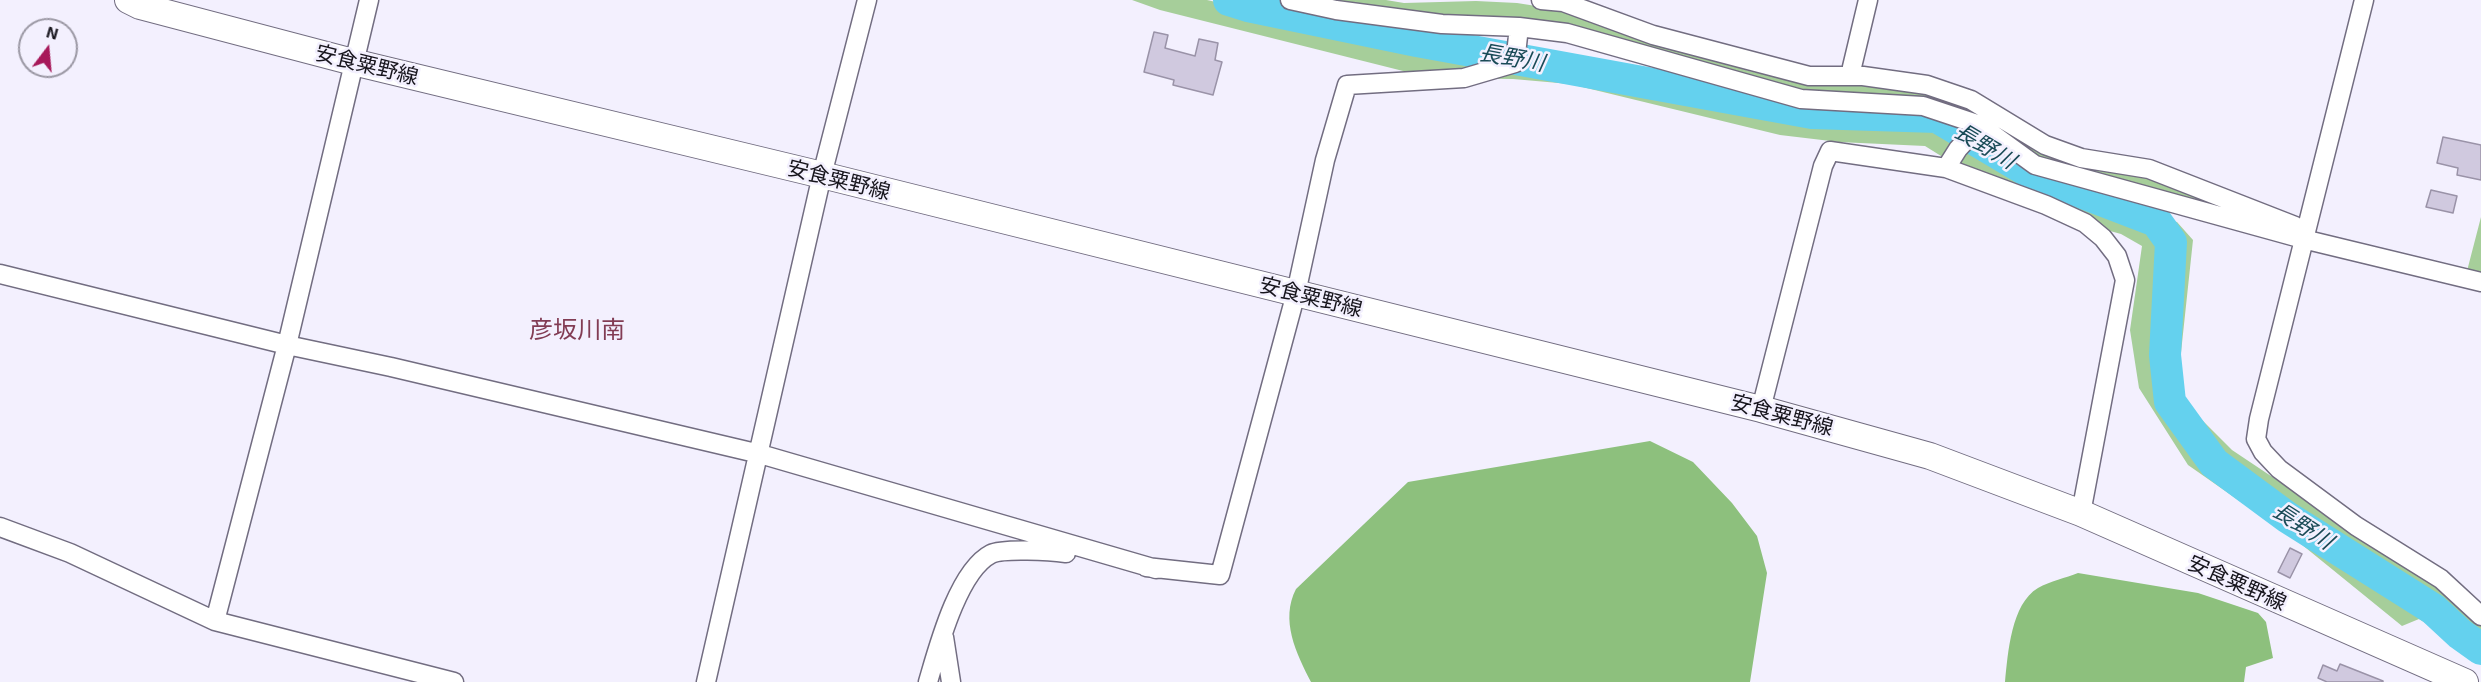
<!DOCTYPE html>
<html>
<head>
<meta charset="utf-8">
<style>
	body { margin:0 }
	#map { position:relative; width:2481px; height:682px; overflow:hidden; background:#f3f0fe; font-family:"Exo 2",sans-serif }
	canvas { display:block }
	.north { position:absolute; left:18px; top:18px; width:60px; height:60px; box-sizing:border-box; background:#f3f0fe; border:2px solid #9b98a4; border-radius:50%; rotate:16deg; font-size:16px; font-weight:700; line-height:24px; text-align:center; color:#16141c }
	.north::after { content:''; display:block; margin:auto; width:21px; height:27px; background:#a7195a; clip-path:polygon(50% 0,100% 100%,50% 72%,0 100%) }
</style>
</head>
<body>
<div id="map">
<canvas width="2481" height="682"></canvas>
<div class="north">N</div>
</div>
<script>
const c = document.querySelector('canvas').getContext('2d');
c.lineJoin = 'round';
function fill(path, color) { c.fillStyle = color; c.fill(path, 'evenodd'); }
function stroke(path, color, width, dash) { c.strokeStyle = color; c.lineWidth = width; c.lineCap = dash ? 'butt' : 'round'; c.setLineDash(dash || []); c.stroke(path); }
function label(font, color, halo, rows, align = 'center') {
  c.font = font + ' "Exo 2","Noto Sans JP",sans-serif'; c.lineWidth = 5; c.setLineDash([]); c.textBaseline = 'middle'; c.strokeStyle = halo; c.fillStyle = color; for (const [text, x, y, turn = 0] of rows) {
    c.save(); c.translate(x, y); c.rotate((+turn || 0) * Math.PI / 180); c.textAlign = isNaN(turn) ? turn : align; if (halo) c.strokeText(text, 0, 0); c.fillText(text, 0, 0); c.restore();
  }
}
const green = new Path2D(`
	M1132,0H1207L1418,48L1501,51L1565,57L1805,117L1875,120L1941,134L2014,170L2092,204L2177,222L2193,240L2177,390L2179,397L2232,450L2446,593L2481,625V658L2419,619L2402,626L2301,544L2188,465L2139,388L2130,330L2142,246L2121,234L2023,207L1925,146L1839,142L1780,135L1570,84L1513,79L1431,78L1160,10Z
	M1334,0H1386L1404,3L1476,1L1517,3L1555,9L1749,71L1810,85H1877L1919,89L1958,101L1996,121L2136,171L2285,228L2045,163L1973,117L1802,94L1570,29L1511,17L1470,22Z
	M2481,217V274L2467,271Z`);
const forest = new Path2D(`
	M1650,441L1693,462L1732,503L1757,536L1767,573L1750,682H1311C1296,653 1280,620 1296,589L1408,482Z
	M2078,573L2198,593L2258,613L2266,622L2273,658L2246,667L2244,682H2005C2008,653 2011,604 2038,588C2050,581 2066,578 2078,573Z`);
const river = new Path2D(`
	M1229,0L1248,6L1417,41L1812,113L1937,117L2031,173L2156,221L2171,242L2165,355L2170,402L2214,463L2287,517L2433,609L2460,634L2481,649`);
const building = new Path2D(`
	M1154,32L1168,35L1165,48L1195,56L1199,39L1218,43L1215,60L1222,62L1213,95L1173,85L1174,80L1144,72Z
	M2443,137L2481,145V180L2457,175L2458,168L2437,163Z
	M2431,190L2457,196L2453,213L2426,207Z
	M2290,548L2302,554L2290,578L2278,572Z
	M2340,664L2383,681V682H2327L2318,678L2323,665L2337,671Z`);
const street = new Path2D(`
	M1290,0L1336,10L1442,24L1519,27L1567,33L1801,99L1923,106L1980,125L2035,165L2303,239L2481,282
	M1541,0L1563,2L1653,35L1809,76H1863L1927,85L1971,100L2045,145L2081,158L2149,169L2295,226
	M2364,0L2259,419L2256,439L2263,452L2279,469L2356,526L2441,579L2481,616
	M1852,67L1868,0
	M1946,168L1958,149L1980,125
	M0,274L287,345L391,367L760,454L1156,569
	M1761,409L1823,166L1830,151L1946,168L2046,205L2085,223L2103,238L2117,256L2125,280L2081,513
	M0,527L70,553L215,621L454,682
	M1146,567L1220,575L1296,293L1325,160L1347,85L1464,78L1515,63L1519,27
	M215,621L287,345L369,0
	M944,637L951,682
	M706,682L822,175L867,0
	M928,682C938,648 958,571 991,554C1003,548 1051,551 1066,553`);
const secondary = new Path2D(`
	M128,0L140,6L353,62L822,175L1761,409L1930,456L2081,513L2465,682`);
const streetNames = [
	["安食粟野線",367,65,14],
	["安食粟野線",839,180,14],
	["安食粟野線",1311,297,14],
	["安食粟野線",1782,415,15],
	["安食粟野線",2237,583,24]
];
const waterNames = [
	["長野川",1512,58,10],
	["長野川",1985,146,31],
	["長野川",2303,526,33]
];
const quarterNames = [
	["彦坂川南",577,330]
];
fill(green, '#a6ce9a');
fill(forest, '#8dc07d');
stroke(river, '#64d1ee', 32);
fill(building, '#d0c9df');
stroke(building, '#9a93a8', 1.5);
stroke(street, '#726d81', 21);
stroke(secondary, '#726d81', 28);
stroke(street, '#fff', 18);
stroke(secondary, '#fff', 26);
label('21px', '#16141c', '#f3f0fe', streetNames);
label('italic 22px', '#1a4b57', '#f3f0fe', waterNames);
label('24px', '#823c54', '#f3f0fe', quarterNames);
</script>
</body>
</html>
